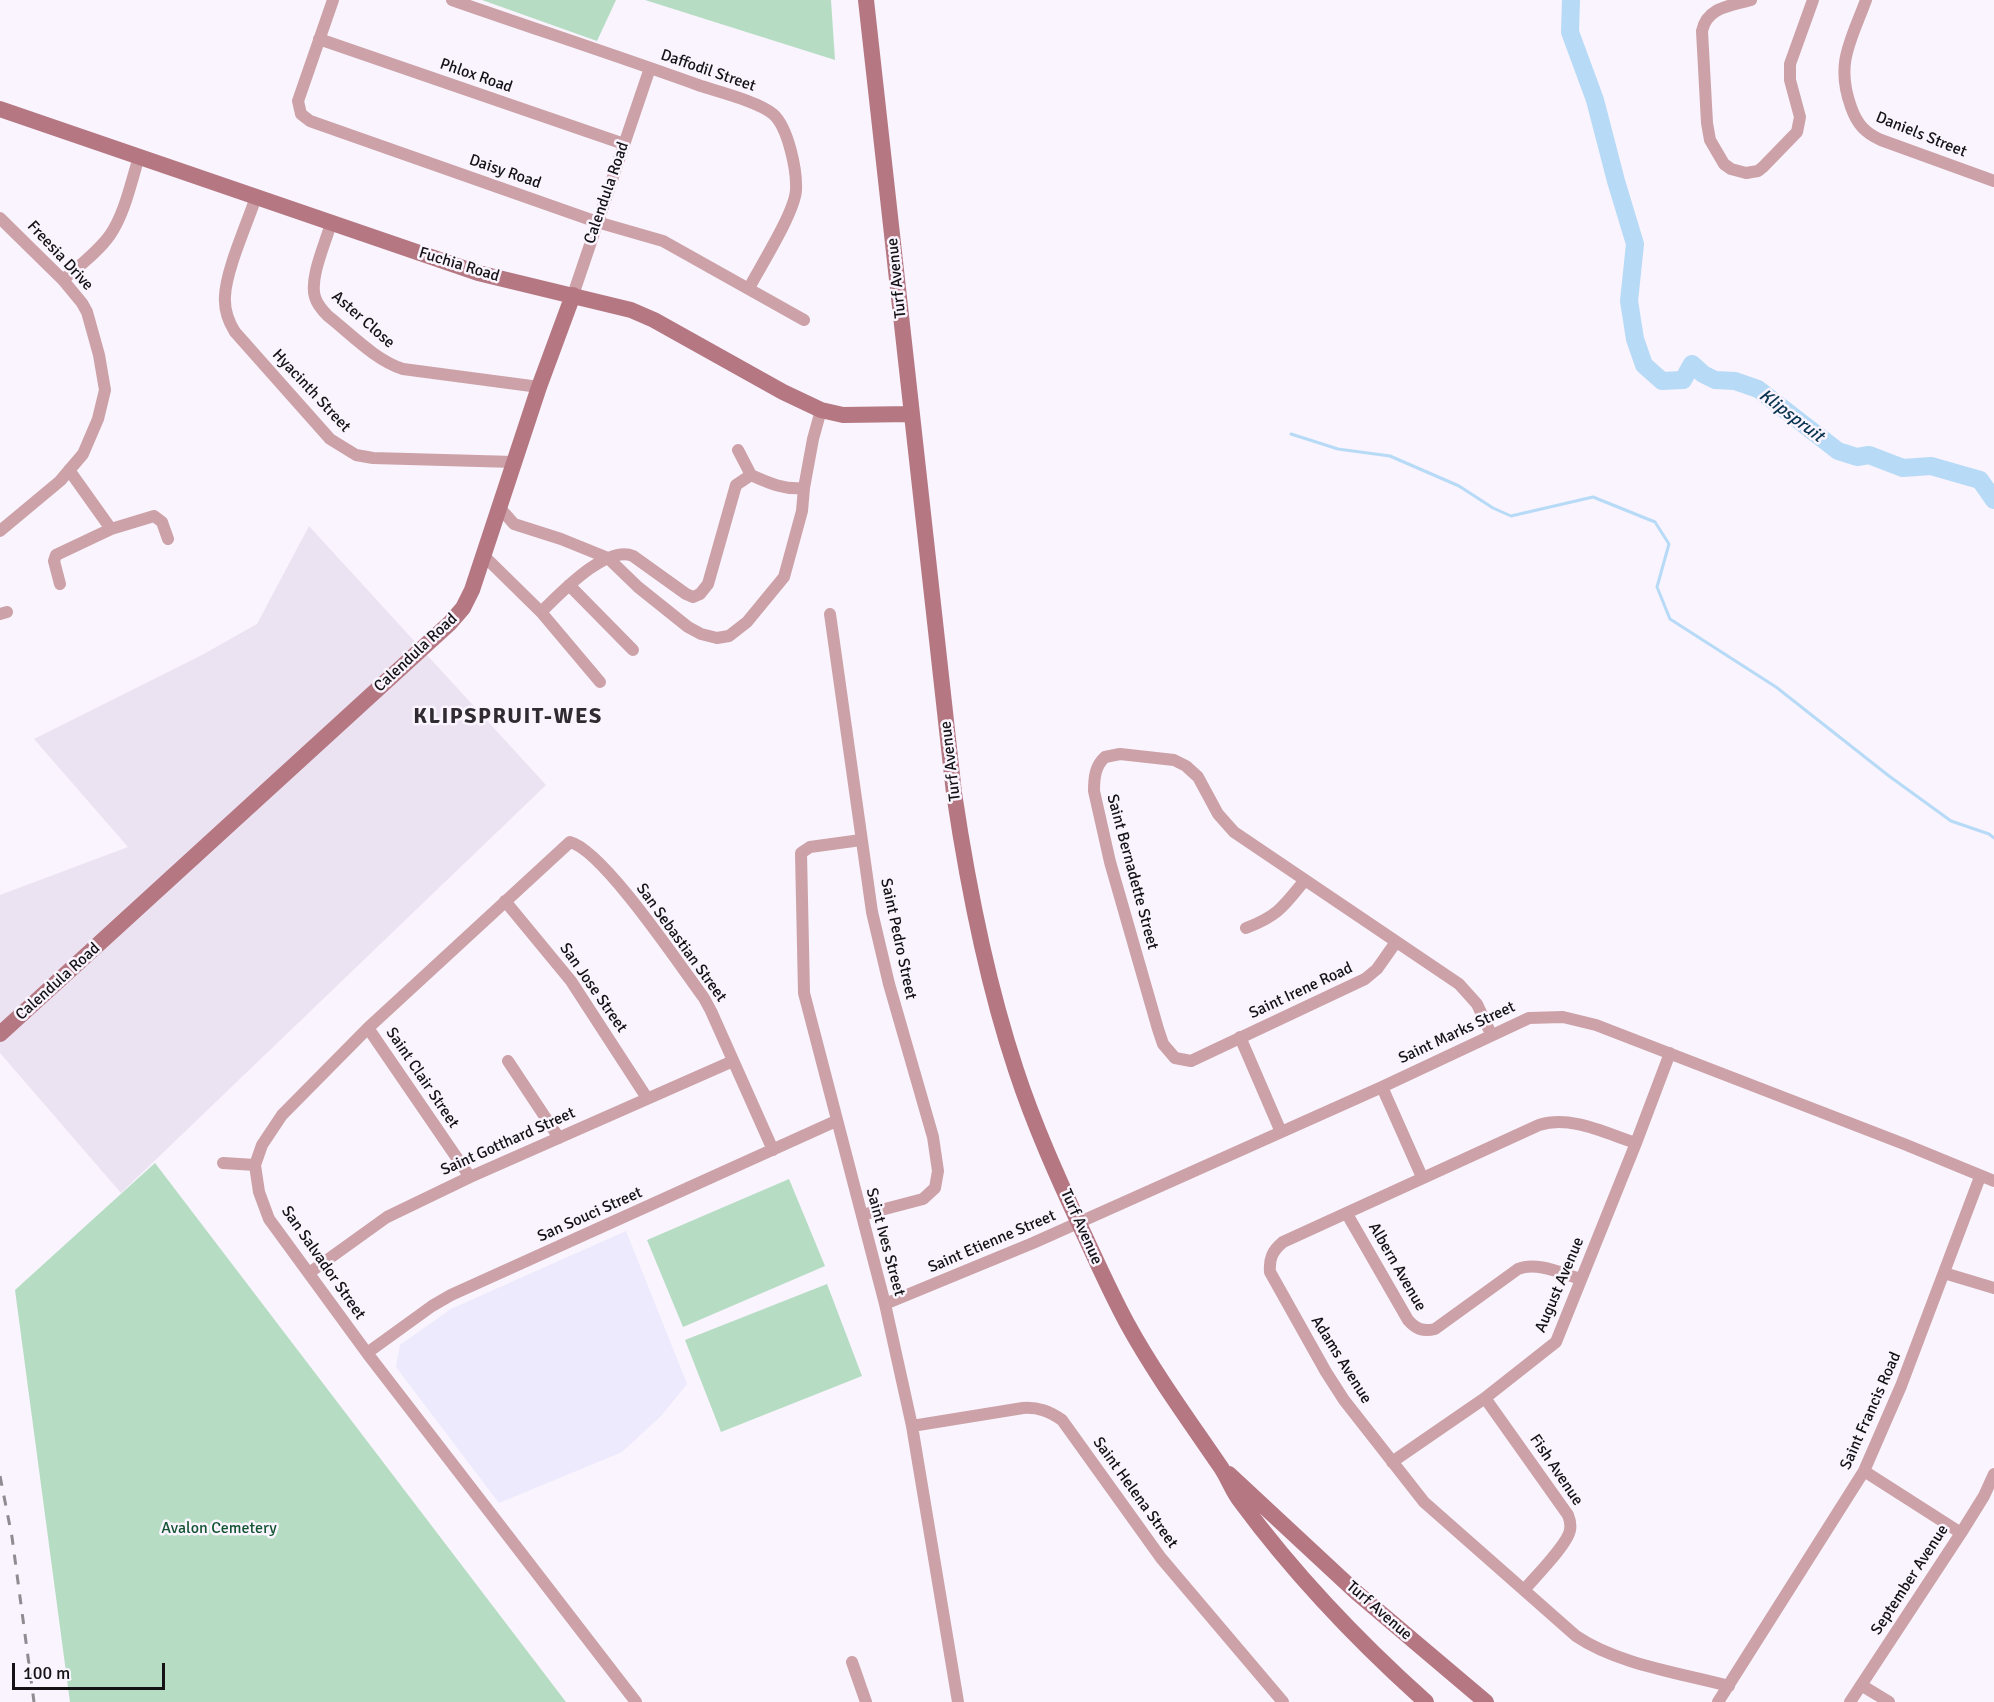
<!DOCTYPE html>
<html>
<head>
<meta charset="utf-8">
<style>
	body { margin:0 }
	#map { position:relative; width:1994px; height:1702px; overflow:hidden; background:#f9f4fd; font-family:Signika,sans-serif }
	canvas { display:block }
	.scale { position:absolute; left:12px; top:1663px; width:153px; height:27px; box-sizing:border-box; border:3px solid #141215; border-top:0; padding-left:8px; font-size:18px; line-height:21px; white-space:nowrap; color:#141215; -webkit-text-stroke:4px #f9f4fd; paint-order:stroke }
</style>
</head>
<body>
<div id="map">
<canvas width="1994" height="1702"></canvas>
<div class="scale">100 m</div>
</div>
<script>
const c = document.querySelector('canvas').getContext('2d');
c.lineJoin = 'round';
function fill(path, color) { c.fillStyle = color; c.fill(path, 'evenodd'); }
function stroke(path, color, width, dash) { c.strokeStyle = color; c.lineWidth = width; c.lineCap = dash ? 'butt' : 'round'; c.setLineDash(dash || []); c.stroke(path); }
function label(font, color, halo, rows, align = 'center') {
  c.font = font + ' Signika,sans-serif'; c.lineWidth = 5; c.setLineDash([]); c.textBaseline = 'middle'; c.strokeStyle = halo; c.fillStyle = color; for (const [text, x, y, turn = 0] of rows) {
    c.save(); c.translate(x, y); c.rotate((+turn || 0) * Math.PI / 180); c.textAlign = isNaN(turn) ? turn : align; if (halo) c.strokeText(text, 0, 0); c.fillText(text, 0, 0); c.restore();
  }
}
const built = new Path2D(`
	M309,526L546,785L121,1193L0,1053V895L128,847L34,739L202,655L257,624Z`);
const education = new Path2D(`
	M626,1231L687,1384L661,1416L622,1452L499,1503L396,1367L400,1345L451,1309Z`);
const green = new Path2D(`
	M482,0H616L597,41Z
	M645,0H831L835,60Z
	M155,1163L566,1702H70L15,1290Z
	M789,1179L825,1266L683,1327L647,1240Z
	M827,1284L862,1376L721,1432L685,1340Z`);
const stream = new Path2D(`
	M1291,434L1338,449L1390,456L1459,486L1493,508L1511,516L1593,497L1655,522L1669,544L1657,587L1670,619L1776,687L1889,776L1951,821L1989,834L1994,838`);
const river = new Path2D(`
	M1571,0L1570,32L1595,100L1616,181L1635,244L1629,301L1635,339L1644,365L1662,381L1683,380L1692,364L1703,374L1715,380L1735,381L1758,389L1838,451L1857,457L1869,455L1903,468L1931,466L1980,480L1994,500`);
const street = new Path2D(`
	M333,0L298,101L301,114L310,121L597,222L663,241L804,320
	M452,0C535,29 618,56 701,86C720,92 759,102 773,114C788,127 797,170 796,190C795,212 760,267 749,288
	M1751,0C1730,6 1707,7 1702,31L1707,123L1710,140L1724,164L1731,169L1746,173L1758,171L1763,167L1797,132L1800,117L1790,80V64L1813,0
	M1866,0C1851,41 1835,63 1851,107C1857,124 1865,133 1881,140L1994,181
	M319,39L624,144
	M256,197C247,224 226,270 225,296C224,310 228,321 235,332L330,439L356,455L373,458L514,462
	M0,218L63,280L82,303L87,312L99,355L105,390L98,419L83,454L60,481L0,531
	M331,223C326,242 309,278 315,297C317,304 322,310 328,316C351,334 375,360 403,369L539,387
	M63,280C79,266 98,252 110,235C125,213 131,182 139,157
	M573,295L650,68
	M738,450L751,475
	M69,470L111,529
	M499,507L514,524L561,539L608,558L638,587L688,627L701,634L717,638L729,636L747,622L784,577L802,511L804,488
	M483,555L541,612L600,682
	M60,584L54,561L56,555L111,529L154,516L162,522L168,539
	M569,585L633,650
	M541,612C559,595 606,544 633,556L686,594L693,597L700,594L708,584L736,485L751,475C769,483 784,490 804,488L813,439L821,410
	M0,614L7,612
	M830,614L872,912L889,984L933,1137L938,1171L935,1188L923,1199L862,1215
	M861,840L810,847L801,853L804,993L885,1304L912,1426L958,1702
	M505,901L571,981L647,1098
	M1246,928C1278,916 1284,906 1305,880
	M1396,942L1377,969L1365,979L1191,1061L1175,1058L1163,1044L1158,1029L1110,862L1094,791C1094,778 1095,766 1105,757L1120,754L1174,760L1186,766L1198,777L1218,814L1234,832L1459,984L1477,1004L1491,1034
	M368,1028L470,1177
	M1240,1037L1281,1132
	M508,1061L559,1138
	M1382,1087L1422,1177
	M1636,1143C1605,1133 1571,1115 1539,1125L1283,1242C1272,1251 1269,1259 1270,1272L1326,1372L1344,1400L1424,1502L1576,1636C1617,1664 1680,1673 1729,1686
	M223,1163L255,1165
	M1347,1214L1408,1320C1416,1329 1423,1332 1435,1329L1518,1269C1537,1261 1563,1274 1581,1279
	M309,1273L387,1217L470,1177L733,1061
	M1944,1273L1994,1288
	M885,1304L1033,1243L1382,1087L1529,1018L1563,1017L1596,1025L1904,1144L1994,1181
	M367,1353L432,1306L451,1295L836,1121
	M1485,1398L1568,1515C1570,1520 1571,1525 1570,1530C1568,1544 1535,1577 1524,1590
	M912,1426L1023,1408C1038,1407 1049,1411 1062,1420L1161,1558L1283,1702
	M1392,1462L1485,1398L1556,1342L1636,1143L1670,1053
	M1864,1471L1961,1533
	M852,1662L866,1702
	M1861,1685L1889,1702
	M636,1702L367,1353L269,1219L259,1192L256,1172L255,1165L262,1145L282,1115L368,1028L570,842C603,850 681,967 704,998L711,1011L773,1150
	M1718,1702L1864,1471L1901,1386L1980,1177
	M1850,1702L1961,1533L1984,1496L1994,1474`);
const secondary = new Path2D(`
	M866,0L954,793C968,887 986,980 1016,1070C1034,1125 1058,1178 1082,1230C1097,1262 1111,1294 1128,1325C1155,1374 1188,1419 1220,1466C1228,1477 1232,1491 1241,1502C1295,1575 1359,1642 1426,1702
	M0,109L478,273L631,310L654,320L783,392L821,410L843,415L912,414
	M0,1034L450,623L463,608L472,590L539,387L573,295
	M1229,1474L1357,1593L1486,1702`);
const rail = new Path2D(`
	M0,1476L12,1537L34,1702`);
const streetNames = [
	["Daffodil Street",708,71,19],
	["Phlox Road",476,76,19],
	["Daniels Street",1921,135,22],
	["Daisy Road",505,172,19],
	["Calendula Road",607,193,-71],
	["Freesia Drive",60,256,47],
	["Fuchia Road",459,265,17],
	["Turf Avenue",897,278,-96],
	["Aster Close",363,320,41],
	["Hyacinth Street",311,391,47],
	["Calendula Road",416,653,-43],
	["Turf Avenue",951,761,-97],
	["Saint Bernadette Street",1132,872,75],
	["Saint Pedro Street",898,939,78],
	["San Sebastian Street",681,943,54],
	["Calendula Road",58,982,-42],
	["San Jose Street",593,988,55],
	["Saint Irene Road",1301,991,-25],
	["Saint Marks Street",1457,1033,-25],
	["Saint Clair Street",422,1078,56],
	["Saint Gotthard Street",508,1142,-24],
	["San Souci Street",590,1215,-24],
	["Turf Avenue",1081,1227,66],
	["Saint Ives Street",885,1242,75],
	["Saint Etienne Street",992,1242,-23],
	["San Salvador Street",323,1263,55],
	["Albern Avenue",1397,1267,60],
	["August Avenue",1560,1285,-67],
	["Adams Avenue",1341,1360,58],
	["Saint Francis Road",1871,1411,-66],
	["Fish Avenue",1556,1470,56],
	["Saint Helena Street",1135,1493,54],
	["September Avenue",1910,1580,-57],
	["Turf Avenue",1379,1611,41]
];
const parkNames = [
	["Avalon Cemetery",219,1529]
];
const waterNames = [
	["Klipspruit",1791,416,37]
];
const districtNames = [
	["KLIPSPRUIT-WES",508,717]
];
fill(built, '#ece3f2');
fill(education, '#eceafc');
fill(green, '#b6ddc3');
stroke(stream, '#b7daf7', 3);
stroke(river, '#b7daf7', 18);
stroke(street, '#cca1a8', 12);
stroke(secondary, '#b57782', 16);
stroke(rail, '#8f8b91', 3, [10, 10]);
label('16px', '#141215', '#f9f4fd', streetNames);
label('16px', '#135433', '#f9f4fd', parkNames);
label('italic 18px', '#093450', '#f9f4fd', waterNames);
c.letterSpacing = '1.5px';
label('bold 22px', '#2f2b31', '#f9f4fd', districtNames);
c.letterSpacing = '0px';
</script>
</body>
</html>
